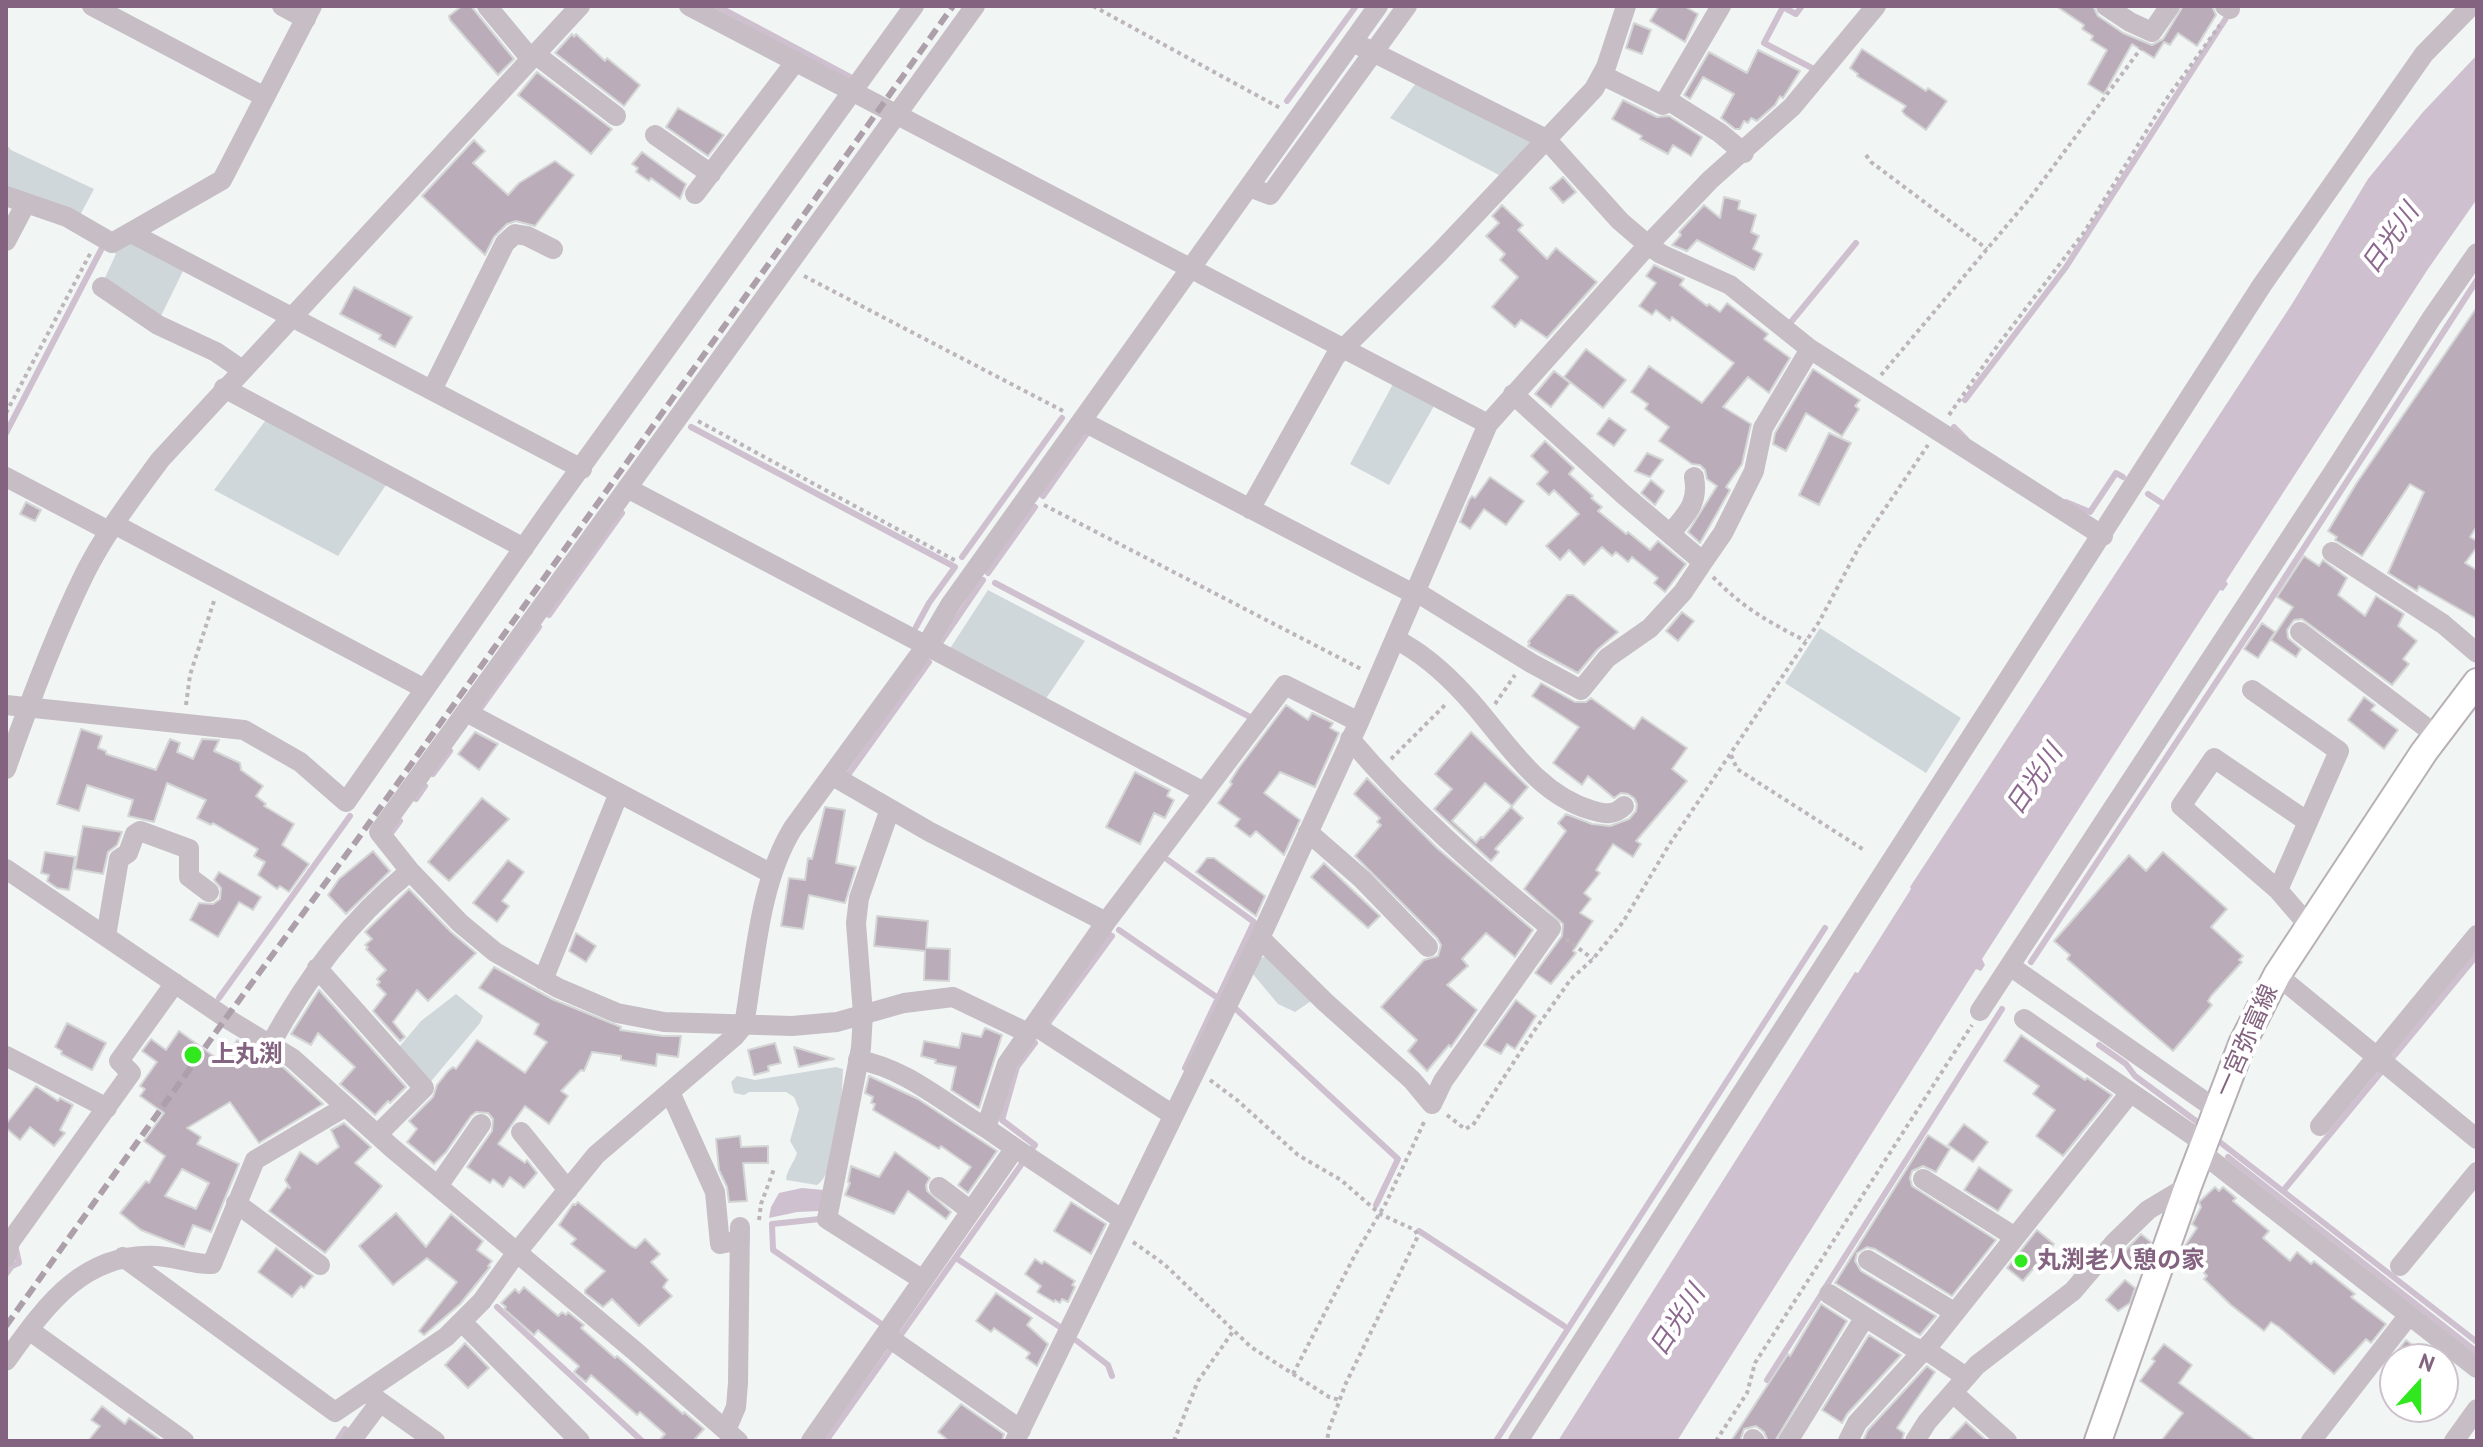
<!DOCTYPE html>
<html>
<head>
<meta charset="utf-8">
<style>
	body { margin:0 }
	#map { position:relative; width:2483px; height:1447px; overflow:hidden; background:#f1f5f4; font-family:"PT Sans",sans-serif }
	canvas { display:block }
	.frame { position:absolute; inset:0; border:8px solid #83637f; pointer-events:none }
	.north { position:absolute; left:2379px; top:1343px; width:80px; height:80px; box-sizing:border-box; background:#fff; border:2px solid #cdc1cc; border-radius:50%; rotate:21deg; font-size:22px; font-weight:700; line-height:32px; text-align:center; color:#83637f }
	.north::after { content:''; display:block; margin:auto; width:28px; height:36px; background:#31e81f; clip-path:polygon(50% 0,100% 100%,50% 72%,0 100%) }
</style>
</head>
<body>
<div id="map">
<canvas width="2483" height="1447"></canvas>
<div class="frame"></div>
<div class="north">N</div>
</div>
<script>
const c = document.querySelector('canvas').getContext('2d');
c.lineJoin = 'round';
function fill(path, color) { c.fillStyle = color; c.fill(path, 'evenodd'); }
function stroke(path, color, width, dash) { c.strokeStyle = color; c.lineWidth = width; c.lineCap = dash ? 'butt' : 'round'; c.setLineDash(dash || []); c.stroke(path); }
function label(font, color, halo, rows, align = 'center') {
  c.font = font + ' "PT Sans","Noto Sans JP",sans-serif'; c.lineWidth = 8; c.setLineDash([]); c.textBaseline = 'middle'; c.strokeStyle = halo; c.fillStyle = color; for (const [text, x, y, turn = 0] of rows) {
    c.save(); c.translate(x, y); c.rotate((+turn || 0) * Math.PI / 180); c.textAlign = isNaN(turn) ? turn : align; if (halo) c.strokeText(text, 0, 0); c.fillText(text, 0, 0); c.restore();
  }
}
const green = new Path2D(`
	M1419,79L1531,137L1532,144L1501,176L1390,118Z
	M6,144L11,150L94,189L79,217L6,191Z
	M130,242L184,269L159,320L103,282L116,254L112,251Z
	M1393,384L1434,406L1389,485L1350,464Z
	M268,417L388,482L338,556L214,490Z
	M988,590L1085,641L1045,700L949,650Z
	M1820,628L1961,718L1926,773L1785,683Z
	M1269,954L1314,999L1295,1012L1278,1004L1252,973L1258,960Z
	M456,994L483,1016L480,1023L427,1086L395,1052L421,1021Z
	M836,1067L843,1069C842,1095 839,1171 817,1185L786,1180C787,1169 794,1163 797,1153L790,1141L799,1109L794,1097L786,1092H749L744,1095L734,1093L731,1082L737,1076L755,1080Z`);
const water = new Path2D(`
	M2477,55V199L2428,269L2226,581L2228,584L2223,591L2220,590L1982,959L1985,965L1981,971L1976,969L1677,1441H1558L1855,972L1858,973L1911,889L1910,887L2292,304L2368,179L2423,112Z
	M802,1188L824,1190L819,1211L797,1212L769,1218L771,1207L779,1193Z`);
const stream = new Path2D(`
	M717,6L850,77
	M1802,6L1796,14L1783,7L1764,43L1812,68
	M1287,101L1356,6
	M1791,322L1856,243
	M1965,400L2066,267L2230,12
	M691,427L955,567L929,603L916,627
	M1954,427L1966,439
	M6,433L103,246
	M2148,494L2168,507
	M1043,496L1088,432L1091,433
	M2066,502L2090,512L2116,473L2123,477
	M962,557L1062,418
	M988,573L1035,507
	M995,583L1250,717
	M549,615L622,513
	M940,643L983,580
	M480,709L539,627
	M433,774L450,751
	M848,775L929,662
	M416,799L425,786
	M392,832L400,821
	M1168,860L1254,922L1185,1068
	M1119,930L1215,996
	M2031,962L2260,616L2477,280
	M219,998L350,816
	M1237,1010L1398,1159L1376,1205
	M1046,1026L1112,936L1107,933
	M2099,1045L2126,1064L2135,1076L2196,1121
	M2393,1057L2477,955
	M2221,1143L2477,1342
	M1032,1149L1035,1145L1002,1120L1017,1067L1035,1043
	M2228,1157L2477,1352
	M2283,1191L2382,1071
	M821,1215L820,1219L772,1224L773,1250L880,1323
	M1419,1231L1564,1326
	M956,1258L1063,1329
	M6,1274L12,1266L19,1263L16,1249
	M1825,1288L2002,1009
	M497,1307L642,1441
	M900,1336L1021,1165
	M1077,1341L1108,1365L1112,1376
	M1767,1380L1821,1295
	M337,1441L345,1429
	M826,1441L889,1352
	M1496,1441L1825,928`);
const building = new Path2D(`
	M462,6H471L514,59L498,75L450,20L449,16Z
	M1659,6H1684L1698,14L1685,42L1650,21Z
	M2056,6H2093L2098,16L2123,33L2152,45L2163,39L2183,6H2212L2216,15L2197,46L2178,33L2170,45L2164,42L2154,58L2132,44L2104,94L2088,84L2107,50L2091,40L2093,36L2082,29L2084,25Z
	M1634,23L1651,30L1642,54L1626,48Z
	M572,34L574,37L576,34L605,61L607,58L640,85L624,106L555,53Z
	M1862,49L1926,91L1928,88L1947,101L1926,130L1905,115L1902,111L1906,106L1857,76L1858,74L1850,68Z
	M1758,50L1800,71L1783,98L1780,96L1775,105L1757,121L1751,118L1748,123L1744,121L1740,129H1735L1721,118L1734,94L1703,77L1690,99L1684,95L1709,52L1747,73Z
	M537,72L612,129L591,154L518,95Z
	M1623,100L1657,117L1669,116L1702,137L1691,156L1673,145L1668,154L1640,139L1642,136L1612,119Z
	M678,108L724,135L708,156L666,127Z
	M474,140L485,151L473,163L508,195L519,183L555,161L574,175L535,226L516,221L507,224L494,237L485,255L422,196Z
	M642,152L686,184L680,199L651,178L649,181L636,172L638,168L632,164Z
	M1563,177L1576,192L1563,203L1550,188Z
	M1724,197L1740,201L1738,209L1756,215L1751,232L1759,236L1753,249L1762,254L1754,270L1697,240L1687,251L1672,245L1681,235L1679,232L1704,205L1720,218Z
	M1502,205L1523,225L1518,230L1547,259L1556,248L1597,282L1547,338L1521,320L1515,327L1492,307L1518,277L1500,260L1505,254L1486,236L1499,223L1492,216Z
	M1654,265L1684,279L1680,285L1707,306L1709,304L1720,312L1727,303L1768,334L1764,339L1790,358L1769,393L1748,377L1723,407L1751,424L1742,464L1726,487L1730,490L1700,543L1688,532L1717,486L1707,479L1705,470L1700,465L1692,464L1659,441L1669,427L1645,409L1648,404L1631,392L1649,366L1702,403L1734,363L1672,317L1670,321L1656,310L1652,315L1639,306L1656,283L1646,276Z
	M354,287L412,317L395,347L379,339L381,335L340,314Z
	M2477,307V526L2470,537L2477,541V547L2465,563L2477,570V619L2419,586L2417,591L2388,573L2424,492L2410,484L2362,556L2335,540L2337,537L2328,531L2356,484Z
	M1586,349L1626,380L1603,408L1564,377Z
	M1813,369L1860,400L1855,406L1859,409L1842,436L1806,413L1786,451L1773,444L1775,433Z
	M1554,371L1570,383L1551,407L1535,394Z
	M1609,418L1626,430L1614,446L1597,434Z
	M1829,433L1851,443L1819,505L1799,495Z
	M1545,441L1574,468L1569,474L1593,496L1591,498L1602,507L1598,511L1626,534L1628,532L1650,550L1658,541L1686,564L1665,592L1654,583L1658,578L1632,557L1628,562L1616,552L1612,556L1602,547L1584,565L1569,550L1560,560L1546,546L1579,514L1554,490L1549,495L1537,484L1548,472L1531,456Z
	M1647,453L1663,460L1650,477L1635,471Z
	M1490,477L1524,501L1506,525L1484,509L1470,529L1460,522L1469,500L1472,496L1475,498Z
	M1651,480L1664,491L1655,505L1641,493Z
	M26,502L41,510L35,521L20,514Z
	M2304,556L2319,566L2323,560L2347,578L2338,595L2365,616L2376,596L2404,614L2398,626L2417,641L2403,659L2409,664L2392,685L2302,619L2294,620L2287,630L2288,638L2301,649L2296,657L2271,640L2293,607L2277,597Z
	M1567,595H1573L1618,632L1597,650L1578,673L1528,646L1530,643L1528,642Z
	M1682,612L1694,621L1678,641L1666,631Z
	M2262,623L2275,632L2258,658L2244,649Z
	M1541,683L1575,702H1586L1591,698L1634,729L1642,717L1687,748L1672,769L1687,781L1636,841L1641,844L1633,857L1613,844L1596,870L1600,873L1584,893L1591,899L1580,913L1593,921L1573,951L1576,953L1551,984L1535,973L1562,936L1563,924L1524,889L1566,831L1558,823L1566,814L1592,824L1610,826L1629,819L1636,811L1637,804L1634,798L1628,794L1621,793L1614,798L1588,776L1582,785L1553,763L1579,727L1532,696Z
	M2364,697L2375,705L2371,710L2398,730L2384,749L2348,720Z
	M1286,705L1308,720L1312,713L1333,723L1330,728L1339,733L1315,787L1280,772L1264,793L1300,820L1284,855L1256,831L1250,837L1235,826L1240,819L1218,803L1232,784L1230,782L1238,769Z
	M81,729L102,736L98,748L106,751V754L156,770L170,739L180,743L177,752L193,759L202,739L219,740L214,751L240,763L241,770L263,786L256,796L266,804L264,806L294,824L282,845L309,864L289,892L280,886L277,889L258,875L265,862L254,856L258,849L213,823L211,825L197,818L206,800L167,783L154,822L128,816L133,800L87,785L79,811L57,804Z
	M475,732L498,744L479,770L458,754Z
	M1471,732L1528,787L1512,806L1485,783L1452,821L1476,843L1481,837L1483,838L1511,807L1523,818L1495,849L1499,852L1491,861L1434,809L1452,789L1435,774Z
	M1135,772L1170,790L1167,796L1174,800L1165,818L1154,813L1140,844L1106,827Z
	M1367,778L1437,848L1533,930L1515,957L1486,933L1462,959L1468,966L1447,985L1477,1010L1451,1047L1449,1045L1427,1071L1408,1051L1417,1040L1381,1007L1424,960L1438,956L1441,945L1437,938L1355,856L1381,825L1377,822L1380,818L1354,794Z
	M482,798L509,819L449,881L428,862Z
	M825,807L845,810L836,863L856,867L845,903L809,895L803,929L781,926L789,878L805,880L808,858L812,859Z
	M83,826L122,832L117,845L108,852L103,874L75,869Z
	M373,851L390,871L346,914L328,895L339,879Z
	M45,852L75,857L69,890L57,888L47,881L49,875L41,873Z
	M2163,852L2227,909L2211,927L2243,956L2239,960L2242,962L2211,996L2208,1001L2212,1005L2173,1051L2067,959L2070,955L2054,941L2129,855L2146,871Z
	M1207,858H1214L1265,896L1256,916L1196,872Z
	M508,860L524,872L502,901L509,906L497,922L473,903Z
	M1324,863L1380,916L1368,928L1311,877Z
	M219,872L261,897L253,910L239,902L218,937L190,920L199,903L213,904L220,899L221,888L214,880Z
	M409,889L451,932L476,953L428,1001L417,990L393,1022L405,1037L400,1041L373,1011L386,994L377,985L380,982L377,979L386,970L366,949L368,947L365,945L372,939L365,932Z
	M877,916L928,921L926,948L950,949L949,981L924,980L925,951L874,946Z
	M576,933L596,946L586,962L569,951Z
	M494,967L552,999L621,1027L620,1030L663,1036H681L678,1057L657,1054L656,1066L621,1060V1056L592,1052L584,1071L581,1070L561,1091L568,1096L549,1124L525,1106L498,1144L525,1163L527,1160L537,1173L524,1188L510,1177L503,1187L493,1179L490,1183L467,1167L492,1131L493,1119L488,1113L476,1112L471,1116L446,1152L434,1164L407,1142L417,1129L409,1121L433,1097L437,1085L448,1071L453,1067L456,1069L477,1040L525,1073L547,1042L534,1034L539,1024L479,988Z
	M319,990L406,1087L390,1103L388,1101L375,1115L340,1084L355,1067L318,1033L311,1045L291,1034Z
	M1516,1000L1536,1016L1515,1049L1507,1044L1501,1054L1484,1045Z
	M67,1023L106,1043L92,1070L61,1054L62,1051L55,1047Z
	M985,1028L1002,1035L979,1108L951,1090L956,1067L935,1063L936,1060L921,1056L924,1041L959,1048L962,1033L981,1037Z
	M179,1031L223,1063L237,1040L284,1068L323,1104L259,1143L230,1102L187,1128L201,1137L197,1144L239,1164L211,1232L193,1225L184,1247L141,1230L120,1213L146,1181L149,1183L165,1156L144,1141L164,1113L140,1096L145,1089L140,1086L157,1062L142,1051L151,1039L166,1050ZM182,1169L209,1183L196,1209L165,1196Z
	M2021,1035L2085,1080L2087,1078L2112,1095L2063,1156L2036,1136L2055,1110L2033,1094L2039,1086L2004,1061Z
	M775,1043L781,1063L768,1066L769,1071L754,1075L748,1050Z
	M794,1047L834,1059L799,1067Z
	M869,1076L918,1099L997,1151L968,1193L958,1185L971,1167L941,1146L939,1149L873,1110L875,1104L871,1103L873,1097L865,1093Z
	M36,1086L58,1101L60,1098L73,1105L60,1130L65,1133L54,1146L30,1127L20,1140L6,1128V1124Z
	M344,1123L371,1147L355,1163L382,1186L325,1253L269,1211L287,1187L290,1188L285,1180L300,1152L317,1164L339,1147L331,1130Z
	M1964,1124L1988,1142L1973,1162L1948,1145Z
	M1928,1135L1950,1149L1936,1172L1923,1166L1912,1171L1910,1178L1912,1186L1996,1240L1952,1296L1875,1249L1867,1247L1857,1253L1855,1261L1861,1271L1936,1316L1920,1335L1835,1283Z
	M740,1136L741,1147L768,1146V1163H743L747,1201L729,1202L727,1187L719,1170L716,1139Z
	M895,1152L930,1178L926,1185L927,1191L951,1212L946,1219L908,1191L894,1214L845,1195L850,1183L848,1182L851,1166L879,1177Z
	M1979,1167L2012,1190L1998,1211L1964,1190Z
	M2215,1187L2219,1191L2223,1187L2236,1198L2233,1201L2269,1231L2263,1238L2290,1261L2297,1252L2311,1264L2314,1261L2355,1294L2351,1297L2386,1324L2371,1343L2366,1339L2334,1374L2279,1327L2271,1322L2264,1331L2231,1305L2204,1279L2207,1276L2182,1250L2197,1228L2192,1224L2201,1207L2199,1202Z
	M578,1202L631,1246L636,1248L645,1239L660,1254L651,1262L668,1280L663,1287L672,1296L639,1326L612,1299L603,1307L585,1293V1290L605,1271L571,1244L576,1239L559,1225L573,1204L575,1205Z
	M1071,1202L1106,1224L1091,1254L1054,1231Z
	M396,1213L426,1247L451,1214L483,1241L477,1250L492,1261L488,1266L490,1267L460,1304L424,1335L419,1331L457,1282L427,1258L393,1285L359,1246Z
	M2037,1230L2054,1244L2023,1281L2007,1268Z
	M2141,1234L2151,1242L2145,1259L2137,1270L2119,1257Z
	M276,1248L313,1276L304,1288L301,1286L292,1297L258,1272Z
	M1035,1259L1042,1264L1044,1261L1075,1281L1072,1285L1075,1287L1068,1302L1062,1299L1060,1303L1055,1300L1054,1302L1037,1292L1041,1286L1025,1274Z
	M2125,1280L2135,1288L2130,1303L2118,1311L2106,1300Z
	M524,1287L558,1316L562,1312L566,1315L568,1312L584,1325L581,1328L615,1358L617,1356L683,1414L684,1412L704,1429L693,1441H659L665,1434L640,1412L637,1415L591,1375L586,1382L574,1372L579,1366L538,1330L534,1335L504,1309L506,1307L501,1303L515,1289L519,1293Z
	M996,1293L1032,1318L1027,1325L1048,1344L1037,1366L1026,1358L1030,1353L994,1328L991,1332L976,1321Z
	M1821,1304L1847,1321L1775,1441H1768L1764,1432L1756,1426L1744,1429L1740,1441H1731L1788,1354L1790,1356Z
	M1869,1335L1901,1355L1847,1414L1842,1423L1822,1410Z
	M2406,1340L2431,1359H2391Z
	M465,1343L489,1368L468,1388L445,1365Z
	M2164,1344L2192,1365L2179,1383L2256,1441H2161L2183,1413L2140,1381L2155,1361L2152,1359Z
	M1927,1366L1935,1372L1897,1428L1904,1433L1902,1441H1863L1868,1430Z
	M961,1404L1004,1434L1002,1441H949L938,1432Z
	M102,1406L125,1424L129,1418L162,1441H88L100,1426L91,1420Z
	M1966,1422L1987,1441H1948Z`);
const path = new Path2D(`
	M1093,6L1280,108
	M1866,155L1871,162L1987,249
	M804,276L1065,412
	M1881,375L2030,198L2142,47
	M6,413L91,252
	M1949,415L1998,345L2085,231L2165,101L2220,25
	M698,421L958,562
	M1044,505L1363,670
	M1713,577C1742,607 1768,622 1806,641
	M1495,704L1515,675
	M186,705L190,675L215,598
	M1731,755L1737,769L1864,850
	M1391,759L1447,703
	M1566,939L1593,959
	M1210,1080L1237,1100L1298,1155L1341,1180L1380,1214L1415,1230L1418,1236L1346,1383L1329,1429L1327,1441
	M1447,1115L1465,1129L1473,1125L1534,1031L1571,979L1593,959L1623,922L1669,845L1819,622L1859,547L1928,445
	M759,1220L761,1204L774,1169
	M1133,1242L1164,1264L1251,1347L1329,1397L1340,1400
	M1293,1374L1355,1255L1386,1203L1425,1120
	M1174,1441L1198,1381L1234,1330
	M1716,1441L1747,1393L1755,1363L1972,1025`);
const minor = new Path2D(`
	M92,6L265,97
	M282,6L306,19
	M487,6L531,59
	M689,6L1488,424
	M975,6L379,832L410,871L460,923L495,952L558,988L617,1013L664,1022L792,1026L837,1022L904,1003L953,997L1028,1033
	M2106,6L2130,22L2152,32L2170,6
	M2225,6L2230,9
	M1353,42L1546,139L1620,221L1648,245L1661,254L1730,285L1810,349L2103,536
	M535,54L616,116
	M1602,75L1663,105L1721,6
	M1666,99L1720,133L1744,153
	M655,135L711,174
	M1249,187L1270,195L1407,6
	M695,194L796,61
	M6,196L67,217L112,243L222,180L312,6
	M131,233L582,469
	M6,241L26,203
	M102,287L158,325L216,352L242,370
	M224,388L524,548
	M432,390L505,243L515,234L527,236L553,249
	M1513,394L1624,495L1703,562
	M1082,421L1414,594
	M6,477L109,531
	M627,488L1204,792
	M1250,509L1335,357L1439,253L1594,89L1606,67L1626,6
	M114,524L425,689
	M1670,534C1686,514 1699,504 1694,477
	M2332,552L2443,624L2477,653
	M1415,591L1531,663L1581,690L1607,658L1650,628L1683,592L1703,562L1723,533L1754,471L1763,428L1810,349
	M2300,632L2436,735
	M1395,639C1421,652 1446,674 1466,696C1504,737 1534,793 1591,810C1604,814 1614,816 1624,806
	M2252,690L2339,751L2278,890L2309,926
	M6,705L244,730L300,762L346,802L550,510L914,6
	M466,712L772,874
	M6,769C29,703 54,636 85,573C105,533 133,497 160,460L580,6
	M833,776L930,832L1106,922
	M890,809L859,898L856,923L863,1014L861,1048L827,1219L923,1280
	M1308,832L1362,879L1428,947
	M6,869L226,1018L292,1058L392,1148L636,1352L738,1441
	M2278,890L2181,806L2214,758L2308,822
	M106,936L119,859L128,853L135,834L140,831L189,849V877L209,892
	M1260,938L1325,1002L1412,1080L1432,1104L1443,1081L1551,928C1480,871 1409,809 1350,739
	M2010,966L2217,1110
	M317,968L424,1088L377,1135
	M2277,975L2477,1139
	M543,980L619,793
	M1980,1011L2340,462L2431,319L2477,253
	M2024,1019L2204,1143
	M1034,1025L1173,1115
	M270,1045C308,976 349,921 410,871
	M6,1056L107,1108
	M858,1060C906,1068 945,1104 986,1128
	M670,1092L715,1192L720,1244L740,1240
	M2320,1126L2477,935
	M521,1132L568,1190
	M1015,1148L1123,1220
	M2201,1152L2477,1368
	M1923,1179L2015,1237
	M438,1186L481,1124
	M939,1187L971,1211
	M236,1203L320,1265
	M6,1257L10,1242L131,1073L119,1061L175,983
	M123,1257L335,1412L446,1337L482,1301L517,1252L596,1155L734,1037L744,1025C755,961 759,883 793,828L926,646L950,605L1378,6
	M1868,1260L1954,1312
	M2400,1266L2477,1172
	M1829,1294L1911,1346L1932,1354L1966,1377
	M462,1322L580,1441
	M29,1330L184,1441
	M885,1335L1021,1430
	M6,1361C45,1307 82,1252 157,1256C176,1257 193,1265 212,1264L255,1160L345,1107
	M366,1392L435,1441
	M1953,1393L2007,1441
	M726,1430L736,1407L738,1383L740,1227
	M1753,1439L1755,1441
	M351,1441L380,1402
	M811,1441L1015,1148L986,1128L1007,1064L1106,922L1285,685L1359,722
	M1015,1441L1260,938L1359,722L1488,424L1648,245L1710,180L1792,107L1876,6
	M1518,1441L2262,285L2424,54L2471,6
	M1788,1441L1865,1317
	M1848,1441L1857,1423L1934,1339L2130,1093
	M1915,1441L1927,1422L1977,1365L2073,1291L2114,1243L2148,1210L2188,1186
	M2311,1441L2409,1315
	M2454,1441L2477,1409`);
const major = new Path2D(`
	M2098,1441L2188,1186L2242,1044L2277,975L2424,752L2477,682`);
const rail = new Path2D(`
	M6,1326L226,1018L357,840L953,6`);
const markers = [
	[193,1055,10,"#31e81f"],
	[2021,1261,8,"#31e81f"]
];
const streetNames = [
	["一宮弥富線",2247,1041,-66]
];
const poiNames = [
	["上丸渕",211,1055],
	["丸渕老人憩の家",2037,1261]
];
const waterNames = [
	["日光川",2391,239,-55],
	["日光川",2035,780,-56],
	["日光川",1678,1321,-57]
];
fill(green, '#d0d7da');
fill(water, '#cec0cf');
stroke(stream, '#cec0cf', 6);
fill(building, '#baadb9');
stroke(building, '#d4d6d6', 2);
stroke(major, '#b8afb7', 30);
stroke(path, '#bcb5bb', 4, [4, 4]);
stroke(minor, '#c6bdc5', 20);
stroke(major, '#fff', 26);
stroke(rail, '#ada0ab', 6, [12, 6]);
for (const [x, y, r, color] of markers) { const dot = new Path2D(); dot.arc(x, y, r, 0, 2 * Math.PI); c.fillStyle = color; c.fill(dot); stroke(dot, '#fff', 3); }
label('24px', '#83637f', '#fff', streetNames);
label('bold 24px', '#83637f', '#fff', poiNames, 'left');
label('italic 26px', '#8c688e', '#fff', waterNames);
</script>
</body>
</html>
